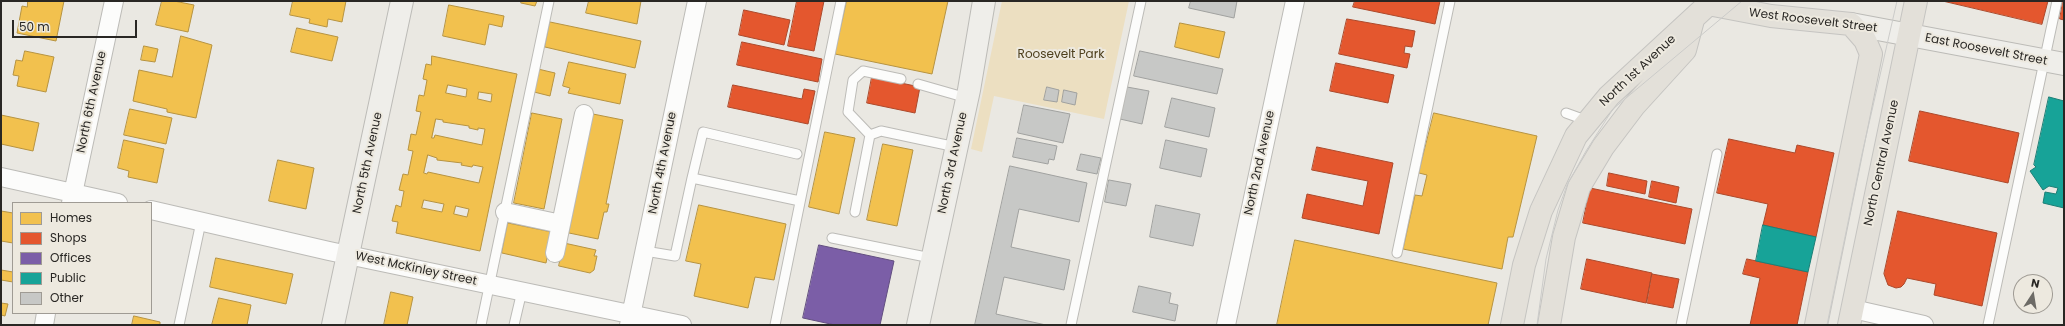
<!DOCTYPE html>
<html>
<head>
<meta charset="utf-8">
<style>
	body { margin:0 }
	#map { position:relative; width:2065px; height:326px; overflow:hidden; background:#eae8e2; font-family:Poppins,sans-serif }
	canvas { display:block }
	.frame { position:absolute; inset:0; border:2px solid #292724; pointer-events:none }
	.legend { position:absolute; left:12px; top:202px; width:140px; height:112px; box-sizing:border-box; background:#ede9df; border:1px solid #9f9b94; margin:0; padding:5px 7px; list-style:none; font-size:12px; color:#292724 }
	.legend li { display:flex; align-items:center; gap:8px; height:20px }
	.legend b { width:20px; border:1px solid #9f9b94 }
	.north { position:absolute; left:2013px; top:274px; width:40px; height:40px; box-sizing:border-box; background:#ede9df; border:1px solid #9f9b94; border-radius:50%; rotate:12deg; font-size:11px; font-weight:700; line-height:16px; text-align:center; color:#292724 }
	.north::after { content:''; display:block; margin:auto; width:14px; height:18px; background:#6d6b66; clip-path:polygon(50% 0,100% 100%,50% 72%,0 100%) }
	.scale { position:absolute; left:12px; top:20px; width:125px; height:18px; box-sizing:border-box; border:2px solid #292724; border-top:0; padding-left:5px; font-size:12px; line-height:14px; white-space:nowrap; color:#292724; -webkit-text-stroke:3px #ede9df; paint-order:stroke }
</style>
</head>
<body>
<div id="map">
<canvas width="2065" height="326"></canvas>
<div class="frame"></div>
<ul class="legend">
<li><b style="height:11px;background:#f2c14e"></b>Homes</li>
<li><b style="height:11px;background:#e4572e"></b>Shops</li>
<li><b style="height:11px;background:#7b5ea7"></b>Offices</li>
<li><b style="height:11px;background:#17a398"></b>Public</li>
<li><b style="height:11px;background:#c7c8c6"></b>Other</li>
</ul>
<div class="north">N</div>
<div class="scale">50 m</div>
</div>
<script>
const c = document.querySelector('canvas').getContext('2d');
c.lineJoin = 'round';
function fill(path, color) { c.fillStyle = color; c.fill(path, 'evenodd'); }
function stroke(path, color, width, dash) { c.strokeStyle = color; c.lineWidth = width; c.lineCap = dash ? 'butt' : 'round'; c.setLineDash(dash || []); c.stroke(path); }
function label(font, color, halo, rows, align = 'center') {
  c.font = font + ' Poppins,sans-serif'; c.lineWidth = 4; c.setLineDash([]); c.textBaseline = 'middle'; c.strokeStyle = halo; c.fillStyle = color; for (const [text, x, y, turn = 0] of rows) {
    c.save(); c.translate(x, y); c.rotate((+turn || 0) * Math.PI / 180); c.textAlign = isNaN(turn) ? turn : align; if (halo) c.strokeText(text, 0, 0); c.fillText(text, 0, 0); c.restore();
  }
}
const green = new Path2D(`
	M1002,1H1129L1104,119L994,96L982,152L971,149Z`);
const homes = new Path2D(`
	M28,1H64L56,41L17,33L22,6L27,7Z
	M162,1H174L194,5L188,32L156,25Z
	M293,1H346L342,22L328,19L327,27L309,23L310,19L290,15Z
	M522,1H537L535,6L521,3Z
	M589,1H641L637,24L586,13Z
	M847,1H948L932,74L835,54Z
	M449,5L504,16L502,27L489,24L485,45L443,36Z
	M550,22L641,41L635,68L545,47Z
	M1180,23L1225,32L1219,58L1175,47Z
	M297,28L338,37L332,61L291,52Z
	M181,36L212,45L196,118L167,112V109L133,101L139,70L172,77Z
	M144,46L158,49L155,62L141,60Z
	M25,51L54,57L46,92L17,86L19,76L13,75L16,60L22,61Z
	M432,56L517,74L480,251L396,233L398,222L392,221L396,205L401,207L404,191L399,190L403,174L408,175L413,151L408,150L411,134L416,135L421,112L416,111L419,95L424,96L427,80L423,79L426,64L431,65ZM448,85L467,89L466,97L446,93ZM479,92L492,94L491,102L478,99ZM436,119L443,120V122L469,126V128L478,130V128L485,129L482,145L435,135L434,138H432ZM428,155L437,158V160L462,163L461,165L472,167L473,165L483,167L479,183L428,172L427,174L424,173ZM424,200L444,204L442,212L422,208ZM456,206L469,209L467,217L454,214Z
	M569,62L626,74L620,104L568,93L570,88L563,86Z
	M538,69L555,73L550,96L534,92Z
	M130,109L172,118L166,144L124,135Z
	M532,113L562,119L544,209L514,203Z
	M1434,113L1537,136L1513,237H1508L1502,269L1403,249L1415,195L1422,196L1427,175L1419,173Z
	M593,114L623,120L606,204H609L607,212H604L598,239L569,233Z
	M1,115L39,123L33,151L1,144Z
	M825,132L855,138L839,214L809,207Z
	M124,140L164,149L157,183L128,177L129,171L118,168Z
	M883,144L913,150L897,226L867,220Z
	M278,160L314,168L306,209L269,201Z
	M699,205L786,224L774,280L755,277L748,308L694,296L701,264L686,261Z
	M1,211L13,213V243L1,241Z
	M508,223L552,232L546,263L502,253Z
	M1295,240L1497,283L1488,325H1277Z
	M564,243L596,250L594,256H597L594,270L590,273L559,266Z
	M216,258L293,274L286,304L210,287Z
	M1,270L13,272V282L1,280Z
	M391,292L413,297L407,325H384Z
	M219,298L251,305L247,325H212Z
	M1,303L8,304L5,316L1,315Z
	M134,316L160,322V325H132Z`);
const shops = new Path2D(`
	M797,1H824L814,51L788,46Z
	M1355,1H1440L1435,24L1353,7Z
	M1943,1H2048L2042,24Z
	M2063,1H2064V20L2060,19Z
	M744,10L790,20L784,45L739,35Z
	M1347,19L1415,31L1412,47L1405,46L1404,53L1410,54L1407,68L1339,54Z
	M742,42L822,59L818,82L737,65Z
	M1336,63L1394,75L1388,103L1330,91Z
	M872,77L920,87L915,113L867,103Z
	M733,85L802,99L804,89L815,91L808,124L728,107Z
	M1920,111L2019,133L2008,183L1909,161Z
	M1729,139L1795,153L1797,145L1834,153L1816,237L1763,225L1768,204L1717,193Z
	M1317,147L1393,163L1379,234L1302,218L1307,194L1363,206L1368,181L1312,170Z
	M1609,173L1647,181L1645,194L1607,186Z
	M1652,181L1679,187L1676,203L1649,197Z
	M1590,188L1692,209L1685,244L1583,223Z
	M1898,211L1997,233L1982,306L1934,295L1936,284L1907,278L1904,284L1901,287L1896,288L1888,285L1884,274Z
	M1587,259L1652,273L1646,303L1581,289Z
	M1747,259L1808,272L1797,325H1750L1760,278L1743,274Z
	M1652,274L1679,279L1673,308L1647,303Z`);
const offices = new Path2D(`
	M819,245L894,261L880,325H835L803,318Z`);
const public = new Path2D(`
	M2049,97L2064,101V208L2043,203L2045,192L2056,194L2058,188L2049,186L2043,190L2030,171L2036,167L2034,165Z
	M1763,225L1816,237L1808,272L1756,261Z`);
const building = new Path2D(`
	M1191,1H1237L1234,18L1189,8Z
	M1140,51L1223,69L1217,94L1134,76Z
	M1047,87L1059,90L1057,102L1044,100Z
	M1127,87L1149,91L1142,124L1120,119Z
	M1064,90L1077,93L1075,105L1062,102Z
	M1172,98L1215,108L1209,137L1165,127Z
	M1024,105L1070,114L1063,143L1018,133Z
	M1017,138L1057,146L1054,160L1049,159L1048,164L1013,157Z
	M1166,140L1207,149L1201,177L1160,168Z
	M1081,154L1101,158L1097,174L1077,170Z
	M1010,166L1087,183L1079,222L1019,209L1011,247L1070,260L1064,290L1004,277L996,314L1046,325H975Z
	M1109,180L1131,184L1126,206L1105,202Z
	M1156,205L1200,214L1193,246L1150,237Z
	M1139,286L1171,293L1169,303L1178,305L1175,321L1133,312Z`);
const lane = new Path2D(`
	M918,84L967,98
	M1566,113L1588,121
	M870,135L848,112L853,80L863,71L901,79
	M692,178L703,132L797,154
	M855,212L870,135L881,131L956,147
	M832,238L931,258
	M645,251L675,256L692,178L800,201
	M1397,253L1450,1
	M179,325L201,222
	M481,325L549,1
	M514,325L522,291
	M775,325L841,1
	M1071,325L1141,1
	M1681,325L1717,154
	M1988,325L2057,1`);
const street = new Path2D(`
	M1,177L118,203
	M71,203L114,1
	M151,210L329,251L682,325
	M505,212L561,224
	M555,253L584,114
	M1853,309L1924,325
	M44,325L46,313
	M629,325L697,1
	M1226,325L1295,1`);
const secondary = new Path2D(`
	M1851,24L2064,64
	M333,325L402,1
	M918,325L969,90L984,1`);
const primary = new Path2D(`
	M1708,4L1771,16L1851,24L1865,40L1871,54L1816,325
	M1512,325L1524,265L1541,211L1576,136L1609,96L1712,1
	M1549,325L1564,237L1579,187L1603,147L1634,106L1685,50L1693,20
	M1849,325L1916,1`);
const tram = new Path2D(`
	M1537,325L1546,259L1558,210L1567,185L1586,151L1613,109L1742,1
	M1827,325L1862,154L1897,1`);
const streetNames = [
	["West Roosevelt Street",1813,21,7],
	["East Roosevelt Street",1986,50,11],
	["North 1st Avenue",1638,71,-43],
	["North 6th Avenue",92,102,-78],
	["North 5th Avenue",368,163,-78],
	["North 4th Avenue",663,163,-79],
	["North 3rd Avenue",953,163,-78],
	["North 2nd Avenue",1260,163,-78],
	["North Central Avenue",1882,163,-78],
	["West McKinley Street",416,269,12]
];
const parkNames = [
	["Roosevelt Park",1061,55]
];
fill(green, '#ecdfc1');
fill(homes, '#f2c14e');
stroke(homes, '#b69341', 1);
fill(shops, '#e4572e');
stroke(shops, '#ac492b', 1);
fill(offices, '#7b5ea7');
stroke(offices, '#624e80', 1);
fill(public, '#17a398');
stroke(public, '#1c7e75', 1);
fill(building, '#c7c8c6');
stroke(building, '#a0a19f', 1);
stroke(lane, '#bcbbb7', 11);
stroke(street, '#bcbbb7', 20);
stroke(secondary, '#bcbbb7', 24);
stroke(primary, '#c5c4c1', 24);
stroke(lane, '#fcfcfb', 9);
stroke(street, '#fcfcfb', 18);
stroke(secondary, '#efeeea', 22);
stroke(primary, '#e3e0d9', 22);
stroke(tram, '#cbcbc9', 1);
label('12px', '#292724', '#ede9df', streetNames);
label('12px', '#4e401e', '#ede9df', parkNames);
</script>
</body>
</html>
